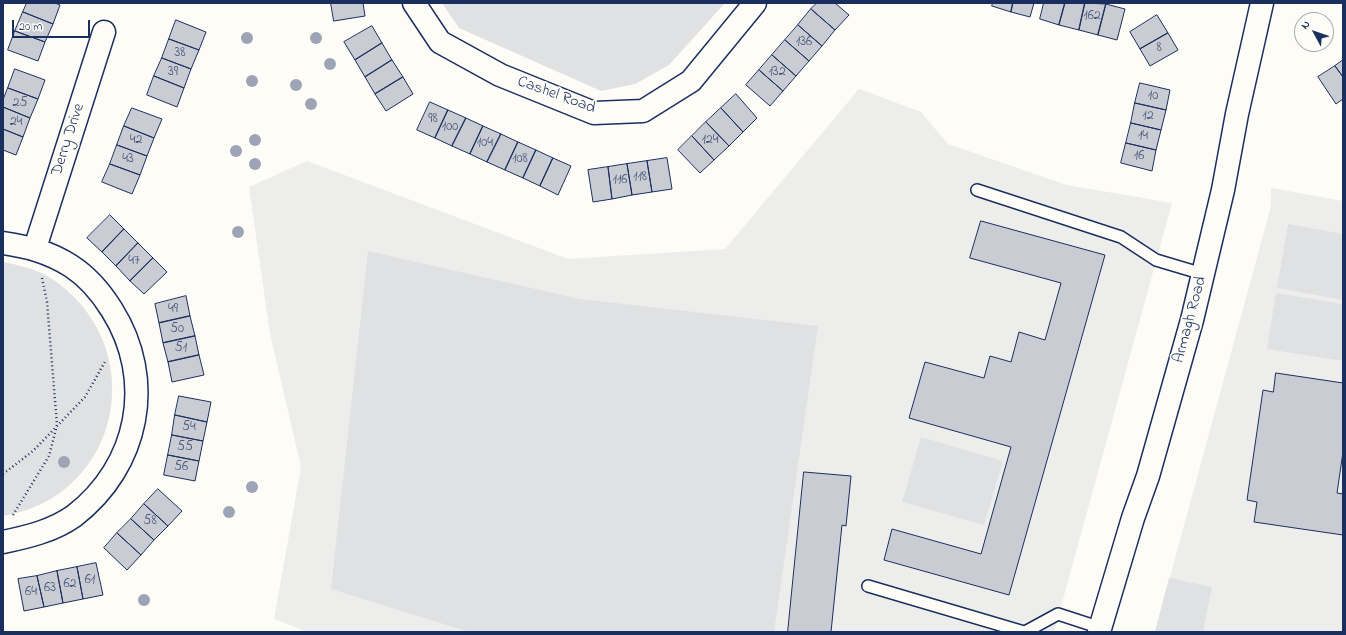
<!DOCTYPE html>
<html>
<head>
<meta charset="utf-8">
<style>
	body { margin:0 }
	#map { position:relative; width:1346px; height:635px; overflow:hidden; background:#fdfcf7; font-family:"Indie Flower",sans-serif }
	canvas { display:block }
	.frame { position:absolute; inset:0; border:4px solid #1b2f5e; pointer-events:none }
	.north { position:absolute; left:1294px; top:12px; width:40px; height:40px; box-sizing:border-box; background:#fdfcf7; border:1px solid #a3aaba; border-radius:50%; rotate:310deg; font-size:11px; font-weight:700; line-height:16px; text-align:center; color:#1b2f5e }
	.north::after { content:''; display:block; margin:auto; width:14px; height:18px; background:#1b2f5e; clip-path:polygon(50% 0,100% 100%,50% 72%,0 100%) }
	.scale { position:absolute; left:12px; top:20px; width:78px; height:18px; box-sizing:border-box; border:2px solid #1b2f5e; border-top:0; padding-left:5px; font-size:12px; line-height:14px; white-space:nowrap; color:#1b2f5e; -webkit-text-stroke:3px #fdfcf7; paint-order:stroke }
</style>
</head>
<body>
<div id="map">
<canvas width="1346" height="635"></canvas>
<div class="frame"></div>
<div class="north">N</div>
<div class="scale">20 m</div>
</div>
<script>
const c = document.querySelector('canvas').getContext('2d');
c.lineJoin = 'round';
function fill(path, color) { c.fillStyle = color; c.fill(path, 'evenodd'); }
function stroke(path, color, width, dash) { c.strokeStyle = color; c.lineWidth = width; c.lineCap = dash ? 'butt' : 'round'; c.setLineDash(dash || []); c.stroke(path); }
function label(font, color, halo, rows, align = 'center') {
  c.font = font + ' "Indie Flower",sans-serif'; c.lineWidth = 3.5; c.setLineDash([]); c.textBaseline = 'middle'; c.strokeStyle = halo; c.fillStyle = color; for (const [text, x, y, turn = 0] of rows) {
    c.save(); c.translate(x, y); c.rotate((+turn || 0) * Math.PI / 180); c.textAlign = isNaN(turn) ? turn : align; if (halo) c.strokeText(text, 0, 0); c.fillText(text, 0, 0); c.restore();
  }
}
const built = new Path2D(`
	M859,89L921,112L948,144L1067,185L1172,203L1054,632H308L274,619L301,467L270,334L249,187L307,161L568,259L725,249Z
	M1271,188L1343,201V632H1155L1271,206Z`);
const green = new Path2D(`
	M442,3H725L669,65L635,84L601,91L459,28Z
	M1288,224L1343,234V300L1277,288Z
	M368,251L580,299L818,326L774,632H469L331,589Z
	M3,262C19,265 35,269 49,277C152,342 124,496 3,516Z
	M1276,293L1343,304V361L1267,349Z
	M921,437L1003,461L984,525L902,502Z
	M1169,578L1212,587L1203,632H1155Z`);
const building = new Path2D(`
	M27,3H55L60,5L53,24L23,12Z
	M331,3H363L365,16L334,21Z
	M817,3H835L849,15L835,30L811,9Z
	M993,3H1013L1011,12L992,6Z
	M1013,3H1034L1030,17L1011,12Z
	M1044,3H1065L1059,25L1040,19Z
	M1065,3H1085L1079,30L1059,25Z
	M1085,3L1106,4L1098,35L1079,30Z
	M1106,4L1125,9L1117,40L1098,35Z
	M811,9L835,30L822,46L798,25Z
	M23,12L53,24L45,42L15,31Z
	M1157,15L1168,33L1140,49L1130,32Z
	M176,20L206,32L199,50L169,39Z
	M798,25L822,46L809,61L785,40Z
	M372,26L382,43L355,60L344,42Z
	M15,31L45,42L38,61L8,50Z
	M1168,33L1178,50L1150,66L1140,49Z
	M169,39L199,50L191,69L162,58Z
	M785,40L809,61L796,76L772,55Z
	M382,43L392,60L365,77L355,60Z
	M772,55L796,76L783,91L759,70Z
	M162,58L191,69L184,88L154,76Z
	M392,60L403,77L375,94L365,77Z
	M1343,60V77L1335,66Z
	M1335,66L1343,77V99L1336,104L1318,77Z
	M15,69L45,80L38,99L8,88Z
	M759,70L783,91L770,106L746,85Z
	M154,76L184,88L177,107L147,95Z
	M403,77L413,94L386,111L375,94Z
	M1140,83L1170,90L1166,110L1135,103Z
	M8,88L38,99L30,118L3,107V100Z
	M736,94L757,118L743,132L721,108Z
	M430,102L448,110L435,138L417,130Z
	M1135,103L1166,110L1161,130L1131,123Z
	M3,107L30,118L23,137L3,129Z
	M132,108L162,119L154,138L124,126Z
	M721,108L743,132L729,146L706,122Z
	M448,110L466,118L452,146L435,138Z
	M466,118L483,126L470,154L452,146Z
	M706,122L729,146L714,160L692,136Z
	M1131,123L1161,130L1156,150L1126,143Z
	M124,126L154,138L147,156L117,145Z
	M483,126L501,134L487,162L470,154Z
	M3,129L23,137L16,155L3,150Z
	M501,134L518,142L505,170L487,162Z
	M692,136L714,160L700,173L678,150Z
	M518,142L536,150L523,178L505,170Z
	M1126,143L1156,150L1152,171L1121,163Z
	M117,145L147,156L140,175L110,164Z
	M536,150L553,158L540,186L523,178Z
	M553,158L571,166L558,195L540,186Z
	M667,158L672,189L652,192L647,161Z
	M647,161L652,192L632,195L627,164Z
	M110,164L140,175L132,194L102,182Z
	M627,164L632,195L612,199L608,167Z
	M608,167L612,199L593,202L588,170Z
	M110,215L124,229L102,252L87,238Z
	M981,221L1105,255L1009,595L884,560L892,529L981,554L1011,447L909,418L925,362L984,378L990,356L1011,362L1019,332L1045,340L1061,283L970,258Z
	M124,229L138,243L116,266L102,252Z
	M138,243L153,258L130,281L116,266Z
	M153,258L167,272L144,294L130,281Z
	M186,296L190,316L159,323L155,304Z
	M190,316L195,336L163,343L159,323Z
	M195,336L199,355L168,362L163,343Z
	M199,355L204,375L172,382L168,362Z
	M1276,373L1343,383V452L1337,493L1343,494V535L1254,522L1257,502L1247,500L1263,390L1273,392Z
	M179,396L211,402L207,422L175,415Z
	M175,415L207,422L203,441L172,435Z
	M172,435L203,441L199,461L168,455Z
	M168,455L199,461L195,481L164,475Z
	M804,472L851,476L846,526L842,525L831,632H788Z
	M158,489L182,511L168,526L144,504Z
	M144,504L168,526L154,540L131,519Z
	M131,519L154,540L141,555L117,533Z
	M117,533L141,555L127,570L104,548Z
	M96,563L103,595L83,599L77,567Z
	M77,567L83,599L63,603L57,571Z
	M57,571L63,603L44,607L37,576Z
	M37,576L44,607L24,611L18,579Z`);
const path = new Path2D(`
	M3,474L33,451L85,397L106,360
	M13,515L49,456L57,425L47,302L42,278`);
const lane = new Path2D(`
	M977,190L1121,237L1156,260L1203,274
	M868,586L1024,632
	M1025,632L1058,614L1101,628`);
const street = new Path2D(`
	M414,3L440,42L500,75L594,113L643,111L691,81L755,3
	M3,243C29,247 49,252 71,266C88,277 102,294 112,310C156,380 139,466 74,516C53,531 27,537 3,542
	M35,248L104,32
	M1099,632L1133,518L1148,476L1192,320L1223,190L1237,114L1262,3`);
const trees = [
	[247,38],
	[316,38],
	[330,64],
	[252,81],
	[296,85],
	[311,104],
	[255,140],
	[236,151],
	[255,164],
	[238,232],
	[64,462],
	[252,487],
	[229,512],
	[144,600]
];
const numberNames = [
	["162",1092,17],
	["136",804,43],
	["8",1159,49],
	["38",180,54],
	["39",173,73],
	["132",777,73],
	["10",1153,97],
	["25",20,104],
	["12",1148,117],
	["98",433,120],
	["24",16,123],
	["100",450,128],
	["14",1143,137],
	["42",136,141],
	["124",710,141],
	["104",485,144],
	["16",1139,157],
	["43",128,160],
	["108",520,160],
	["118",640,178],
	["116",620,181],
	["47",134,262],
	["49",173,310],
	["50",177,330],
	["51",181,349],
	["54",189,428],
	["55",185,448],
	["56",181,468],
	["58",150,522],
	["61",90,581],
	["62",70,585],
	["63",50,589],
	["64",31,593]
];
const streetNames = [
	["Cashel Road",556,96,20],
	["Derry Drive",69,140,-72],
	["Armagh Road",1191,320,-75]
];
fill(built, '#edeeec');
fill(green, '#e0e1e3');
fill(building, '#c9ccd3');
stroke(building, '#1b2f5e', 1);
stroke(lane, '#1b2f5e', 14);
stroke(street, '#1b2f5e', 25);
stroke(path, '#1b2f5e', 2.5, [1, 3]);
stroke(lane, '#fdfcf7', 11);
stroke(street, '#fdfcf7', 22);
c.fillStyle = '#9ca4b5';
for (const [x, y] of trees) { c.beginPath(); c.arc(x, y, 6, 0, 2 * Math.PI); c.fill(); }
label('14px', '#46567b', null, numberNames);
label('16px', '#1b2f5e', '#fdfcf7', streetNames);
</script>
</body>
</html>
